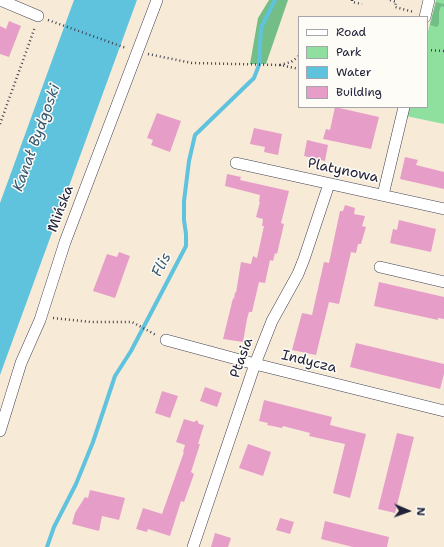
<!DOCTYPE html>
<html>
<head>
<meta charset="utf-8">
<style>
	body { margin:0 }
	#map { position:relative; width:444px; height:547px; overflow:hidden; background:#f7ebd8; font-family:"Shantell Sans",sans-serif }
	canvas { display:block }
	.legend { position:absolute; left:298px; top:16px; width:130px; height:92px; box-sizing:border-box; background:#fdfcf7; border:1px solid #a5a5ac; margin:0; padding:5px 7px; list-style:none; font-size:12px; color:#22223b }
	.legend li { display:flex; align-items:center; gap:8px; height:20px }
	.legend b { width:20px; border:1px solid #a5a5ac }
	.north { position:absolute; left:388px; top:491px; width:40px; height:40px; -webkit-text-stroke:3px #fdfcf7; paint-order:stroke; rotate:92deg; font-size:11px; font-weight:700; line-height:16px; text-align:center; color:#22223b }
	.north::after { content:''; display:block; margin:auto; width:14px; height:18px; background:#22223b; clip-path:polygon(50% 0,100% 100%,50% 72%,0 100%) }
</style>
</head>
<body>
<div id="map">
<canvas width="444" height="547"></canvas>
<ul class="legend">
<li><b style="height:5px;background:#fff"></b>Road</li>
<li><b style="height:11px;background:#8fe09f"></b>Park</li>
<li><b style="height:11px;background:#60c3de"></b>Water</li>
<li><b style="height:11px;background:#e69dc8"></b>Building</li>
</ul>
<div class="north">N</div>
</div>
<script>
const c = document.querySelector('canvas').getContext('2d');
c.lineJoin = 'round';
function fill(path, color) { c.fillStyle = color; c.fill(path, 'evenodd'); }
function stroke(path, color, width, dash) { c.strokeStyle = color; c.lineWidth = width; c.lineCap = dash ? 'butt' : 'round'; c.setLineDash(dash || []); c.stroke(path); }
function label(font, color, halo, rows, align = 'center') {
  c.font = font + ' "Shantell Sans",sans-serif'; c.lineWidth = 3; c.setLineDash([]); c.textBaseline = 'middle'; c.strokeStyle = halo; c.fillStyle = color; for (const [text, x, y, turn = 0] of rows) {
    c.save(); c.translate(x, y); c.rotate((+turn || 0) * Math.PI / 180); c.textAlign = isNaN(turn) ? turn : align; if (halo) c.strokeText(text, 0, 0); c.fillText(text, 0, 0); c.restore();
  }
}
const green = new Path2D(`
	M436,0H444V124L406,116L409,107H427V35Z`);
const forest = new Path2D(`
	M269,0H288L266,64H250L258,18Z
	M436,2L444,4V7L441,6L439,12V24L437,27L430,25Z`);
const water = new Path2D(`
	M74,0H137L0,375V203Z`);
const stream = new Path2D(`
	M47,547L54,527L76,484L93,442L115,376L131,351L186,246V234L184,220V201L189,161L195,135L254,78L259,65L261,28L275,0`);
const building = new Path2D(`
	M9,21L21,26L9,57L0,54V26L6,29Z
	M335,107L379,117L371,149L323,139L326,129L330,130Z
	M157,113L181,121L170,152L151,145L153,140L147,138Z
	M254,128L282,134L278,155L264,152L265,147L250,144Z
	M307,140L328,145L325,161L304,156Z
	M405,157L418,160L416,165L444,172V189L400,179Z
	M227,174L241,177L240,180L289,191L281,223L284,224L277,254L275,253L273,261L270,260L265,283L259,282L252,312H249L247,319L243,342L223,339L233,298L234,299L235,292L236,293L241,262L251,264L253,256L257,258L264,226H262L263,219L256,217L260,202H259L260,195L225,186Z
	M345,205L355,208L354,214L365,216L362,226L366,227L361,244H358L356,253L351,252L339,304L329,302L316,355L292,350L302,313L312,315L324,262L329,263L340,211H343Z
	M399,220L436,229L431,252L390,243L393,229L397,230Z
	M119,252L130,256L115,298L93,291L107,254L117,257Z
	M379,282L444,297V319L438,318V320L374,306Z
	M356,343L444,364V374L440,389L350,367Z
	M205,387L222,393L217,407L200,401Z
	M162,391L178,396L170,418L155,413Z
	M264,400L332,417L330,425L366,434L350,498L333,493L345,444L309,436L310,433L283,426L282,428L267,425L268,423L259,421Z
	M184,419L194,422L197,420L199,424L204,425L198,444H200L191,472L194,474L184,502L181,501L170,536L148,529L147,532L136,529L143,508L162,514L184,452H183L185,445L176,442Z
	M397,433L414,437L395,513L378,509Z
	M248,444L271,452L263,476L239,468Z
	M90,490L125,498L119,520L102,516L99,531L72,524L75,513L85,497L88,498Z
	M280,518L294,522L290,534L276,530Z
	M325,521L389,537L387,547H353L321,539Z
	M215,533L231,538L228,547H211Z`);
const path = new Path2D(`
	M352,0V2L362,4
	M390,0L396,2L395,7L414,12
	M48,20L126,48
	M427,50L444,51
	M148,54L192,63L280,65L299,69
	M280,65L291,62L299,56
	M0,124L35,27
	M53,318L91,322H132L156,335`);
const street = new Path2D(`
	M0,0L38,16
	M425,17L429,0
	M236,163L444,209
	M383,195L404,107
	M380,267L444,282
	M166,340L255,364L444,411
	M0,431L21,363L40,320L65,242L157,0
	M193,547L255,364L272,321L298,274L304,259L329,184`);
const streetNames = [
	["Platynowa",343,171,12],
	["Mińska",61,209,-69],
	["Ptasia",242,358,-70],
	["Indycza",309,362,14]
];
const waterNames = [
	["Kanał Bydgoski",37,138,-70],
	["Flis",162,265,-63]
];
fill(green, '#8fe09f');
fill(forest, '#73be86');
fill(water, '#60c3de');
stroke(stream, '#60c3de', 4);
fill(building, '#e69dc8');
stroke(street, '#424053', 12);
stroke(path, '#424053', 2.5, [1, 3]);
stroke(street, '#fff', 11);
label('14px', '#22223b', '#fdfcf7', streetNames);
label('italic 15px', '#385a74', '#fdfcf7', waterNames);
</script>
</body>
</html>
